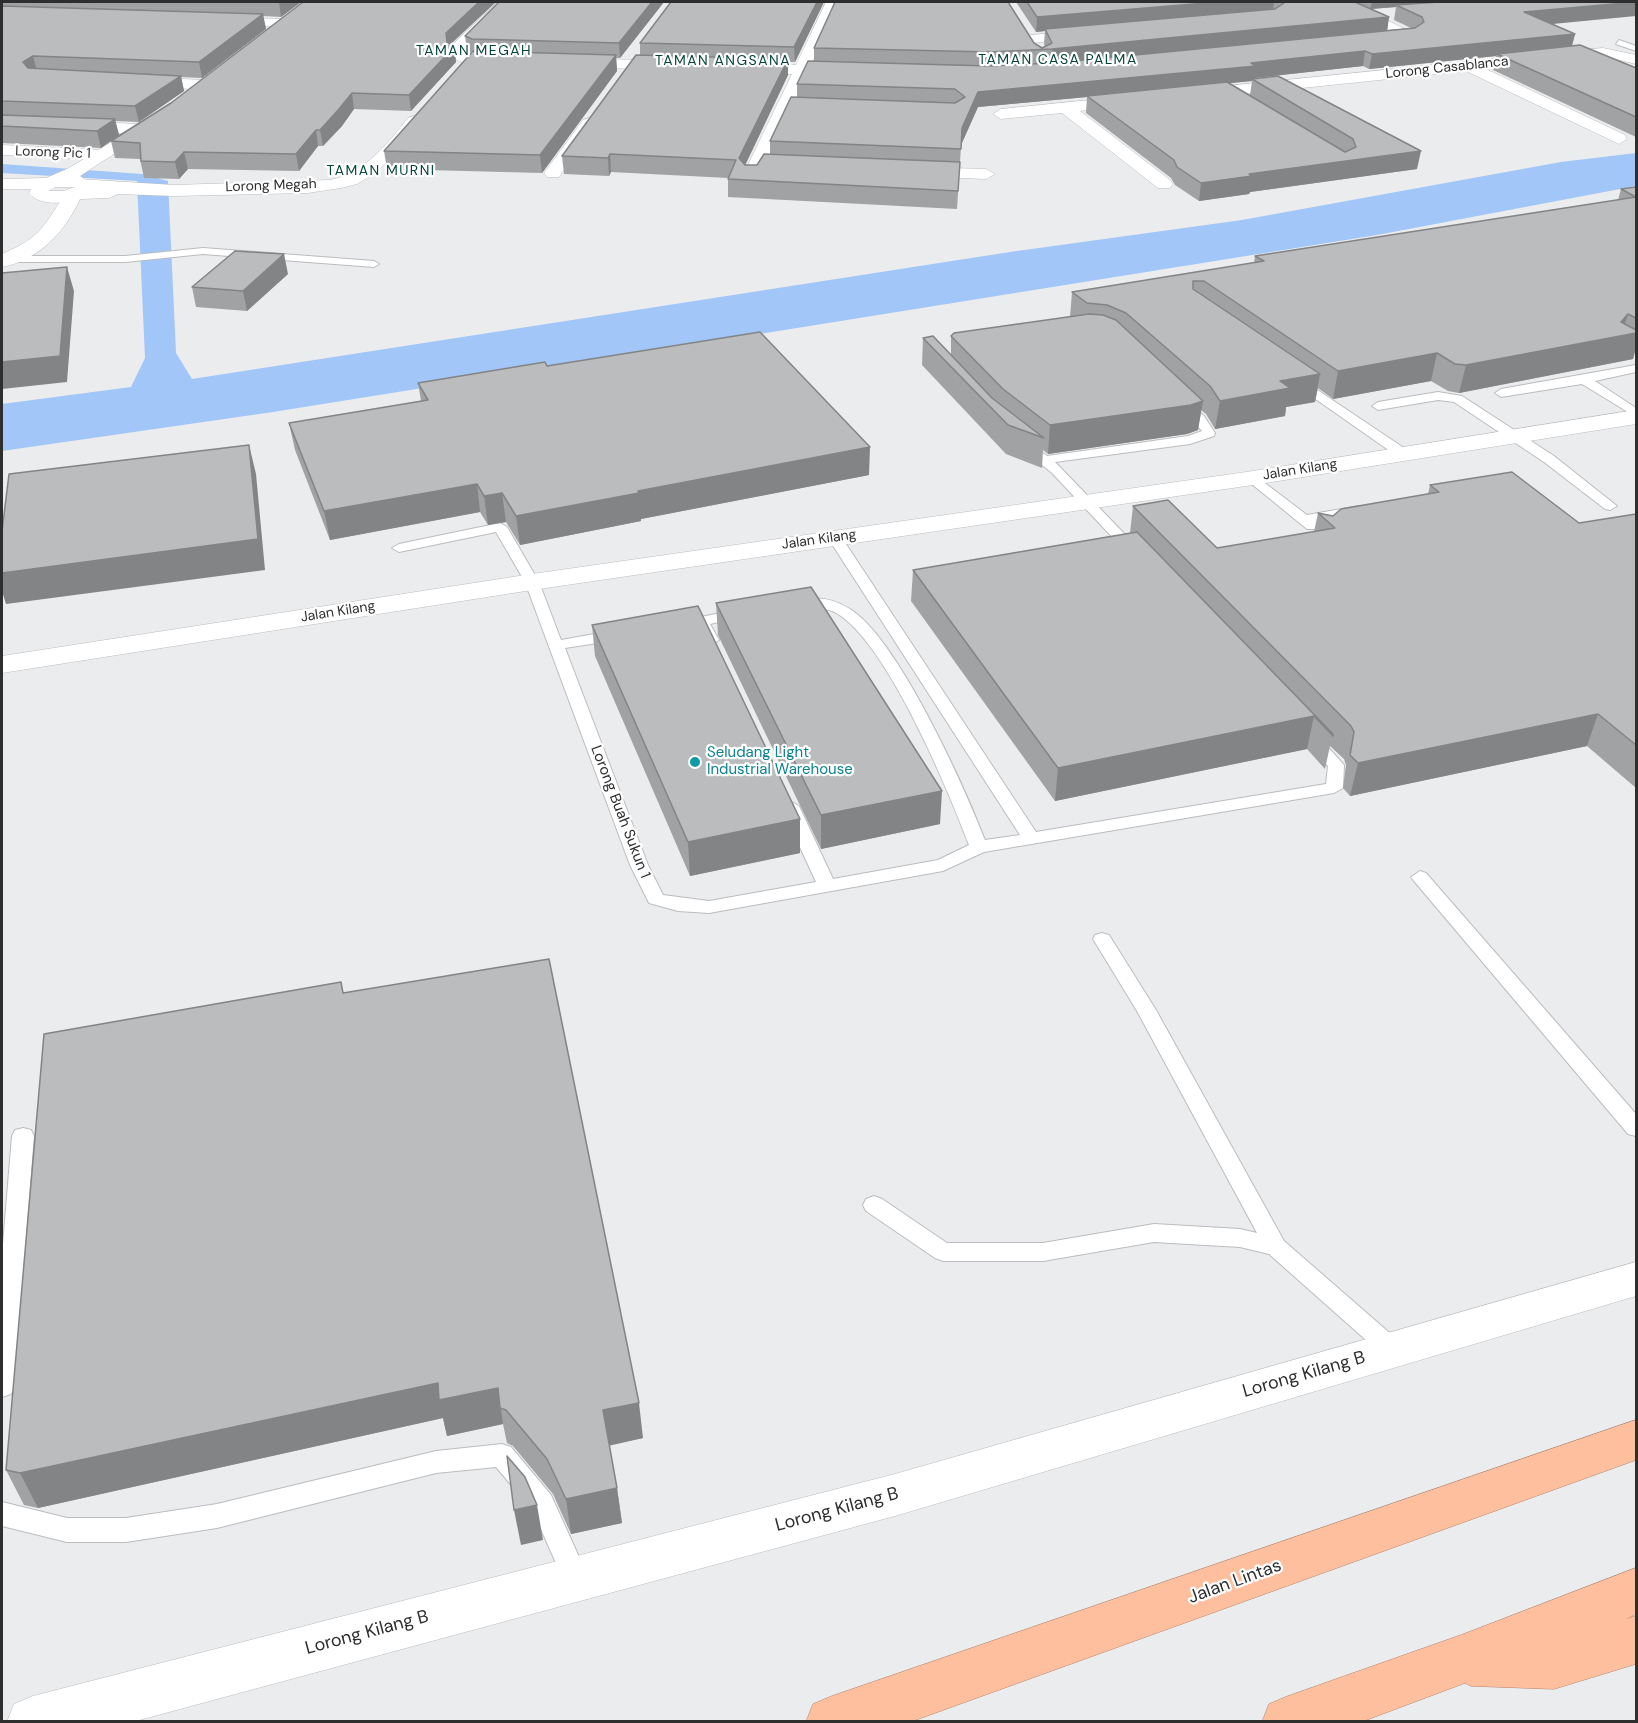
<!DOCTYPE html>
<html>
<head>
<meta charset="utf-8">
<style>
	body { margin:0 }
	#map { position:relative; width:1638px; height:1723px; overflow:hidden; background:#eaecee; font-family:"DM Sans",sans-serif }
	canvas { display:block }
	.frame { position:absolute; inset:0; border:3px solid #2e2e2f; pointer-events:none }
</style>
</head>
<body>
<div id="map">
<canvas width="1638" height="1723"></canvas>
<div class="frame"></div>
</div>
<script>
const c = document.querySelector('canvas').getContext('2d');
c.lineJoin = 'round';
function fill(path, color) { c.fillStyle = color; c.fill(path, 'evenodd'); }
function stroke(path, color, width, dash) { c.strokeStyle = color; c.lineWidth = width; c.lineCap = dash ? 'butt' : 'round'; c.setLineDash(dash || []); c.stroke(path); }
function label(font, color, halo, rows, align = 'center') {
  c.font = font + ' "DM Sans",sans-serif'; c.lineWidth = 4.5; c.setLineDash([]); c.textBaseline = 'middle'; c.strokeStyle = halo; c.fillStyle = color; for (const [text, x, y, turn = 0] of rows) {
    c.save(); c.translate(x, y); c.rotate((+turn || 0) * Math.PI / 180); c.textAlign = isNaN(turn) ? turn : align; if (halo) c.strokeText(text, 0, 0); c.fillText(text, 0, 0); c.restore();
  }
}
const water = new Path2D(`
	M1636,153V186L1377,235L273,412L2,451V404L131,387L145,358L137,181L2,173V164L142,174L168,181L176,353L192,379L1010,252L1242,220L1561,162Z`);
const service = new Path2D(`
	M1619,40L1636,46V51L1616,44Z
	M203,248L374,261L379,264L374,267L203,254L125,262H2L4,256H125Z
	M1636,365V372L1595,381L1636,408V417L1582,384L1501,397L1495,393L1501,389Z
	M1298,377L1407,450V456H1397L1294,384V378Z
	M1438,392L1462,396L1554,456L1617,506L1610,510L1605,509L1544,462L1454,402L1438,400L1378,410L1372,406L1378,402Z
	M1182,398L1204,416L1215,433L1214,436L1190,444L1055,462L1140,550V556H1130L1052,473L1018,445L1024,441L1047,456L1188,436L1202,431L1176,402Z
	M1253,474L1307,515L1359,506L1366,510L1359,514L1316,522L1319,526L1317,529H1307L1248,481V475Z
	M500,523L507,527L539,582L561,640L617,630L625,635L617,640L565,648L648,865L663,895L709,901L816,882L781,806L790,801L799,806L833,879L938,860L969,845C947,787 890,651 841,616C822,602 811,614 793,609L791,606C795,600 804,601 811,599C826,597 838,602 850,609C898,639 964,786 985,840L1020,835L828,538L835,534L842,538L1036,832L1326,784L1328,766L1305,741L1313,736L1319,737L1344,765L1343,788L1334,793L984,852L943,871L709,913L678,911L649,903L630,865L525,582L496,532L399,552L392,548L399,544Z
	M741,609L748,613L746,616L710,624L719,640L711,645L706,643L693,621L696,618Z
	M1420,871L1426,873L1636,1114V1136L1628,1134L1414,881L1411,877Z
	M1102,933L1109,935L1156,1010L1284,1241L1400,1342L1404,1349L1400,1356L1392,1359L1384,1356L1269,1254L1240,1247L1154,1242L1043,1261H943L935,1258L866,1211L863,1205L866,1199L874,1196L882,1199L947,1243H1043L1154,1224L1240,1229L1257,1233L1137,1011L1093,939L1095,935Z
	M23,1128L31,1130L34,1136L14,1387L11,1394L2,1397V1256L12,1136L15,1130Z
	M502,1444L511,1447L551,1495L589,1579L585,1588L576,1592L567,1588L533,1511L496,1467L436,1473L217,1528L126,1542H67L2,1526V1502L67,1518H126L217,1504L436,1451Z`);
const minor = new Path2D(`
	M498,2H512L463,50L477,60L475,63C466,65 454,60 449,53L451,46Z
	M826,2H840L811,65L849,66L857,71L849,76L807,74L760,177L757,181H745L742,177L792,74L745,73L737,68L745,63L796,65Z
	M1334,2H1350L1419,36L1412,40L1377,43L1375,40L1377,37L1396,34L1335,5Z
	M220,17L284,19L291,23L284,27L215,24L213,21Z
	M1089,30L1096,34L1094,37L1031,43L1024,39L1031,35Z
	M1603,48L1636,55V64L1603,56L1486,69L1625,135L1627,139L1619,144L1466,71L1196,99L1188,94L1196,89Z
	M571,58L675,61L683,66L675,71L566,66L563,63L566,60Z
	M138,77L205,80L213,85L205,90L133,85L130,82L133,79Z
	M1130,96L1136,98L1138,101L1136,104L1080,111L1170,180L1173,184L1170,188H1158L1062,113L1001,119L993,114L1001,109Z
	M414,116L422,121L399,150L375,173L357,184L341,188L308,193L174,196L118,194L109,198L80,199C65,232 39,260 2,267V254C43,237 44,224 68,190L84,188L78,187L75,183L78,179L174,185L330,180C365,173 387,144 408,118Z
	M589,118L597,123L559,177H547L544,173L547,169L583,120Z
	M2,119L142,124L150,129L142,134L2,129Z
	M2,145L104,150L113,155L104,160L2,155Z
	M916,167L986,169L995,174L986,179L910,176L907,172L910,168Z
	M1636,1262V1296L895,1516L132,1722H7L14,1704L33,1696L895,1474Z`);
const tertiary = new Path2D(`
	M149,119L157,124L155,127L80,176L95,187C84,203 42,210 29,193L31,189H2V179L46,178L69,168ZM55,187H75L63,191H48Z
	M1636,410V424L1253,485L532,590L2,673V656L532,574L1253,471Z`);
const trunk = new Path2D(`
	M1636,1420V1460L910,1722H806L813,1704L832,1696Z
	M1636,1568V1614L1626,1619L1636,1616V1664L1554,1689L1471,1686L1465,1683L1361,1722H1262L1269,1704L1288,1696L1461,1635Z`);
const wall = new Path2D(`
	M2,2H301L281,17L263,16L266,29L202,78L181,77L184,91L139,122L115,121L119,135L171,103L303,2H496L451,44L456,62L411,111L354,109L342,126L323,146H318L299,171L188,169L179,179L144,178L140,159L115,158L111,141L101,148L2,143V145Z
	M664,2L620,58H616L617,71L542,173L387,169L384,151L472,53L467,50L465,36Z
	M671,2H824L795,62H788V75L745,165H757L770,155V141L797,98V84L814,61V48L1034,43L1042,48L1045,46L1044,44L1045,31L1036,32L1016,2H1636L1552,24L1575,34L1572,46L1636,68V137L1493,70L1496,56L1369,69L1363,66L1254,78L1417,169L1250,192L1249,194L1199,201L1175,185L1171,178L1086,113L1087,97L978,107L961,145L957,209L728,197V178L611,172L609,176L564,174L562,156L640,55V43ZM1396,7L1394,20L1411,28L1387,30L1389,17L1371,9ZM1252,81L1250,95L1230,83Z
	M1636,187V349L1633,359L1459,393L1448,391L1431,381L1333,399L1318,388L1315,402L1286,407L1285,416L1215,429L1206,414L1201,410L1198,430L1187,434L1048,454L1043,450L1042,468L1006,454L922,365L923,338L951,355V336L1070,317L1072,292L1254,263L1255,256L1618,200L1621,189Z
	M288,274L247,311L196,307L192,287Z
	M547,366L869,475L641,519V521L520,545L506,522L488,525L480,512L330,540L295,450L289,423L421,401L418,383Z
	M1430,485L1579,523L1636,514V788L1587,746L1350,796L1343,788L1346,765L1344,759L1330,746L1325,769L1307,749L1055,801L911,601L913,570L1130,533L1133,506L1217,548L1314,532L1318,513L1333,516L1428,494Z
	M716,603L940,824L821,849L718,635Z
	M592,625L800,853L690,876L595,656Z
	M344,993L643,1438L609,1445L617,1488L622,1523L571,1534L553,1494L513,1446L507,1443L503,1424L447,1436L443,1418L38,1508L24,1505L6,1470Z`);
const shadedWall = new Path2D(`
	M279,2H301L281,17Z
	M479,2H496L447,47L446,33Z
	M652,2H664L620,58L619,43Z
	M817,2H824L795,62L794,47Z
	M1218,2H1274L1273,11L1045,29V31L1036,32L1037,17Z
	M1372,2H1457L1396,5V7L1370,9Z
	M1636,2V16L1521,27L1524,12Z
	M263,14L266,29L202,78L199,62Z
	M1389,17L1387,32L1051,64L1052,49Z
	M1575,34L1571,49L1497,54L1496,56L1369,69L1372,54Z
	M455,46L456,62L411,111L409,95Z
	M1365,51L1363,66L1254,78V80L1252,79V81L1089,97L1087,96V97L978,107L961,145L960,166L962,128L978,92L1251,63Z
	M616,55L617,71L542,173L540,155Z
	M33,56L37,71L27,78L23,62Z
	M788,59V75L740,176L739,158Z
	M181,76L184,91L139,122L135,106Z
	M352,93L354,109L342,126L323,146L320,130Z
	M115,119L119,135L101,148L97,131Z
	M316,130L318,146L299,171L296,154Z
	M1421,151L1417,169L1250,192L1249,194L1199,201L1201,183L1249,174Z
	M184,152L188,169L179,179L175,162Z
	M610,154L611,172L609,176L608,158Z
	M284,254L288,274L247,311L243,291Z
	M67,267L74,291L67,382L2,389V362Z
	M1628,314L1621,336L1636,333V346L1633,359L1459,393L1466,365L1621,322Z
	M1437,353L1431,381L1333,399L1338,371Z
	M1320,374L1315,402L1286,407L1285,416L1215,429L1220,401L1280,381Z
	M1203,401L1198,430L1187,434L1048,454L1050,425Z
	M249,445L256,474L265,570L6,604L2,591V573Z
	M870,447L869,475L641,519V521L520,545L516,516L638,491Z
	M477,484L480,512L330,540L324,511Z
	M502,493L506,522L488,525L484,496Z
	M1598,714L1587,746L1350,796L1358,763Z
	M1314,716L1307,749L1055,801L1058,768Z
	M942,791L940,824L821,849V815Z
	M800,819V853L690,876L688,842Z
	M438,1383L498,1388L503,1424L447,1436L443,1418L38,1508L20,1473Z
	M639,1403L643,1438L608,1446L603,1410Z
	M617,1488L622,1523L571,1534L566,1499Z
	M537,1505L543,1540L521,1545L514,1510Z`);
const building = new Path2D(`
	M303,2H479L446,33L447,42L455,46L409,95L352,93L339,109L320,130H316L296,154L184,152L175,162L141,161L140,143L111,141L171,103Z
	M499,2H652L619,43L472,39L465,36Z
	M671,2H817L794,47L640,43Z
	M835,2H1008L1034,43L1042,48L1052,43L1045,29L1275,9L1284,3L1282,2H1355L1389,17L1052,49L990,52L814,48Z
	M1027,2H1218L1037,17Z
	M1439,2H1636L1524,12L1575,34L1372,54L1365,51L1251,63L1256,66L978,92L962,128L961,149L770,141L791,97L955,103L965,97L955,89L797,84L808,61L990,66L1052,63L1415,28L1424,22L1422,17L1396,5Z
	M2,6L263,14L199,62L33,56L23,62L28,68L181,76L135,106L2,101Z
	M1580,45L1636,68V117L1497,54Z
	M473,51L616,55L540,155L384,151Z
	M636,55L788,59L739,158L745,165H757L764,154L960,162L958,191L728,179L736,160L610,154L608,158L562,156Z
	M1278,76L1421,151L1249,174L1252,176L1201,183L1177,167L1174,160L1087,96L1227,82L1345,152L1356,147L1353,139L1252,79Z
	M2,115L115,119L97,131L2,126Z
	M1636,187V318L1628,314L1621,322L1636,330V333L1466,365L1455,364L1437,353L1338,371L1204,281H1193V289L1320,374L1280,381L1290,388L1220,401L1210,386L1126,313L1107,305L1087,303L1072,292L1264,261L1255,256L1636,197L1621,189Z
	M235,251L284,254L243,291L192,287Z
	M67,267L60,356L2,362V273Z
	M1089,314L1103,315L1116,320L1203,401L1191,405L1050,425L1003,389L951,336L954,333Z
	M760,332L870,447L638,491L639,493L516,516L502,493L484,496L477,484L324,511L289,423L428,400L418,383L545,362L547,366Z
	M933,336L992,398L1044,438L1008,425L923,338Z
	M249,445L258,539L2,573V531L9,474Z
	M1512,472L1579,523L1636,514V745L1598,714L1358,763L1350,755L1354,732L1351,726L1133,506L1168,500L1217,548L1335,528L1318,513L1333,516L1341,509L1439,492L1430,485Z
	M1137,532L1333,734V736L1314,716L1058,768L913,570Z
	M811,587L942,791L821,815L716,603Z
	M698,606L800,819L688,842L592,625Z
	M549,959L639,1403L603,1410L617,1488L566,1499L547,1459L506,1410L500,1408L498,1388L439,1400L438,1383L20,1473L6,1470L44,1034L341,982L343,993Z
	M507,1456L525,1477L537,1505L514,1510Z`);
const markers = [
	[695,762,6,"#0f9aa8"]
];
const farNeighbourhoodnames = [
	["TAMAN MEGAH",474,51],
	["TAMAN CASA PALMA",1058,60],
	["TAMAN ANGSANA",723,61],
	["TAMAN MURNI",381,171]
];
const farStreetnames = [
	["Lorong Casablanca",1447,68,-6],
	["Lorong Pic 1",53,153,2],
	["Lorong Megah",271,186,-2],
	["Jalan Kilang",1300,470,-9],
	["Jalan Kilang",819,540,-8],
	["Jalan Kilang",338,612,-9]
];
const cultureNames = [
	["Seludang Light",707,753],
	["Industrial Warehouse",707,770]
];
const streetNames = [
	["Lorong Buah Sukun 1",620,812,69]
];
const nearStreetnames = [
	["Lorong Kilang B",1304,1375,-16],
	["Lorong Kilang B",837,1510,-15],
	["Jalan Lintas",1235,1582,-20],
	["Lorong Kilang B",367,1633,-15]
];
fill(water, '#a2c6f7');
stroke(service, '#bbbcbf', 2);
stroke(minor, '#bbbcbf', 1);
stroke(tertiary, '#bbbcbf', 1);
stroke(trunk, '#b58268', 1);
fill(service, '#fff');
fill(minor, '#fff');
fill(tertiary, '#fff');
fill(trunk, '#febf9e');
fill(wall, '#a0a2a3');
fill(shadedWall, '#828485');
fill(building, '#babcbe');
stroke(building, '#828485', 1.5);
for (const [x, y, r, color] of markers) { const dot = new Path2D(); dot.arc(x, y, r, 0, 2 * Math.PI); c.fillStyle = color; c.fill(dot); stroke(dot, '#fff', 2); }
c.letterSpacing = '1.5px';
label('14px', '#05443c', '#fff', farNeighbourhoodnames);
c.letterSpacing = '0px';
label('14px', '#2e2e2f', '#fff', farStreetnames);
label('15px', '#0d838f', '#fff', cultureNames, 'left');
label('15px', '#2e2e2f', '#fff', streetNames);
label('18px', '#2e2e2f', '#fff', nearStreetnames);
</script>
</body>
</html>
